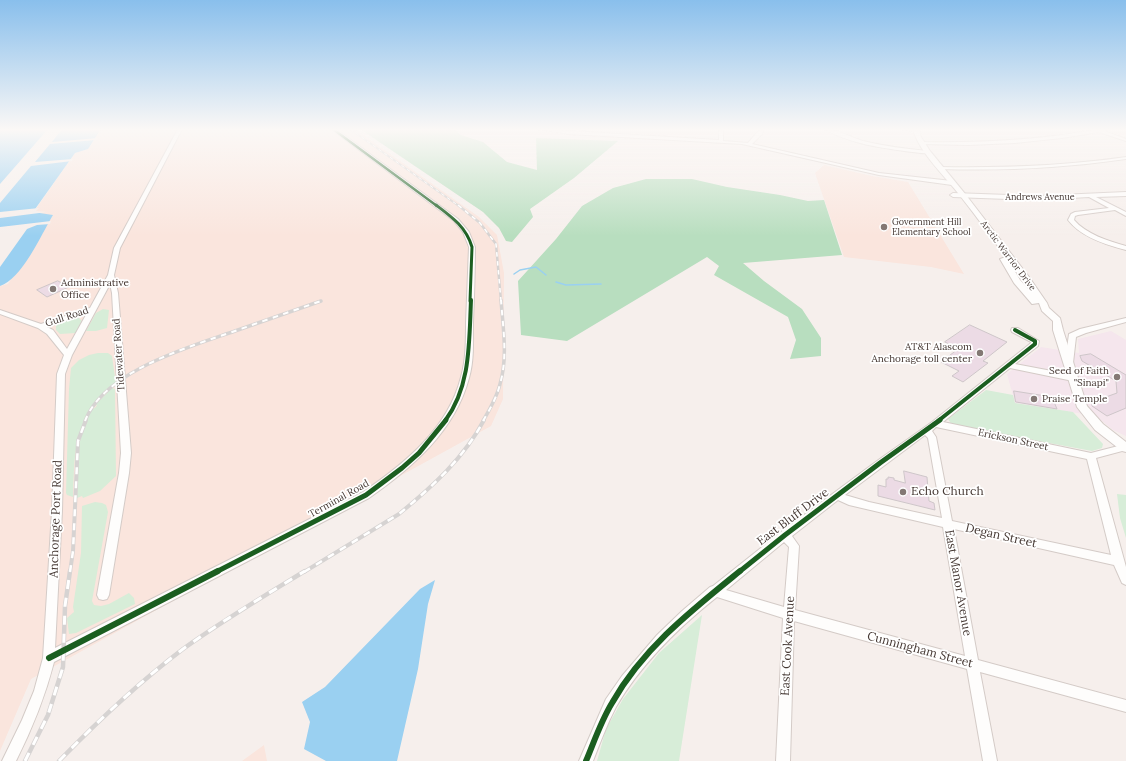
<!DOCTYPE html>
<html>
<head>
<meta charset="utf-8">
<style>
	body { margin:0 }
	canvas { display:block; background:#f6efec }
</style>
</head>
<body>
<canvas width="1126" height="761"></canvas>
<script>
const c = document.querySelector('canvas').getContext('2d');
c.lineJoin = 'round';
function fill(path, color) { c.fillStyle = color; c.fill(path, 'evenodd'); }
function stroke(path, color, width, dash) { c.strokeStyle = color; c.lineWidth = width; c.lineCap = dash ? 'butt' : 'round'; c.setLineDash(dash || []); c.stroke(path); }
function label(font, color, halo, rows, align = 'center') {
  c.font = font + ' Lora,serif'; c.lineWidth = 3.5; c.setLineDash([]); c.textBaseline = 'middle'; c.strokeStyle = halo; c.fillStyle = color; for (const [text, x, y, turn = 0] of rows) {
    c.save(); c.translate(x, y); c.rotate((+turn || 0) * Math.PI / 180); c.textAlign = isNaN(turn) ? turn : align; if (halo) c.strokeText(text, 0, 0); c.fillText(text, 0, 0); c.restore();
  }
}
const commercial = new Path2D(`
	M1111,331L1126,340V436L1113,430L1096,416L1015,403L1007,374L1041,347L1079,353L1078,339Z`);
const built = new Path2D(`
	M101,129H355L479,217L497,235L504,273L503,399L491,426L31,679L0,751V286L8,284L52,215L33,213L75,153L88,149Z
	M824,165L872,176L908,182L964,274L931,267L844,257L815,173Z
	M264,745L267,761H242Z`);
const green = new Path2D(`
	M103,309L109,310L107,328L96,331H86L96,313Z
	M79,318L82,321L76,333L60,334L56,330V326C62,320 70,318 79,318Z
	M98,353H108L112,356L116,384C73,417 75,448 73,497L67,495L66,493L69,389L71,368L79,360L89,355Z
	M112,388L115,389L116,476L100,491L83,498L82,496L77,498C78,470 75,436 91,411C93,408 95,409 97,405H95Z
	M986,390L1013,395L1015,403L1073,412L1103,444L1102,448L1092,451L952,425L948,419Z
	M1117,494L1126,495V538L1120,518Z
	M95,502L102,503L106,505L108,512L92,601L94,605L101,606L109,604L129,593L134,598L135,604L76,633L69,634L67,618L74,612L73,607L81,553L82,506Z
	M702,615L679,761H597L606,729L623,699L659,653Z`);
const forest = new Path2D(`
	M360,129H455L461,135L483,142L507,162L537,170L536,138L618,141L574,178L530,209L533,217L512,242L506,241L499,228L483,212Z
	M646,179H692L727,187L780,195L808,201L824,200L842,255L743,263L764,281L802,309L821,338V356L790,359L796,340L788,317L714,275L719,266L707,257L567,341L521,335L518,281L556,239L582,206L613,188Z`);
const water = new Path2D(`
	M0,129H101L88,149L75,153L33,212L53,215C41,235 22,279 0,286Z
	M435,580L428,604L418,669L397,761H326L304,749L310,722L302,702L325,687L420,589Z`);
const pier = new Path2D(`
	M48,129H62L52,142L98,138L96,140L50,144L35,162L73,159L72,161L31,166L0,203V184Z
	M39,208L36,211L47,212L0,218V212Z
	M51,221L50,224L37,225L27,229L0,267V227Z`);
const stream = new Path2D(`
	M514,274L520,270L536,267L546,275
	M556,282L566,285L601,284`);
const building = new Path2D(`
	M58,281L69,287L47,297L37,290Z
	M970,325L1007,342L983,361L988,363L963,382L952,376L959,371L941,362L958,349L945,342Z
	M1091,354L1126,375V408L1107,416L1092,406V402L1117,393L1116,381L1082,361L1080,356Z
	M1014,391L1052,397L1057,409L1016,402Z
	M904,471L927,477L929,501L934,503L935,510L878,496V485L886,487V479H888V477L894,478V480L905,483Z`);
const minor = new Path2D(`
	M178,129H182L120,248L114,275L118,293L131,453L129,473L109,595L107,599L103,600L99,599L97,595L119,473L121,453L112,293L110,284L72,355L65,374L62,511L55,648L363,492C404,464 448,429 461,377C466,360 466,341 466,323C467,298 468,272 469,247L463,232L454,221L331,129H336L458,219L469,232L475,247C475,272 474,298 473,323C473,342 474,361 469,378C455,431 412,468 369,498L54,662C45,697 32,729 16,761H2L22,720L34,691L43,658L52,511L57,374L64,355L47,334L38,328L0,314V310L41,324L90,308L108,275L114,248ZM87,313L67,349L53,330L47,327Z
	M538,129L719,140V129H723V141L748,143L760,129H764L762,134L752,144L879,173L952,181L955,183L952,185L879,175L742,144L569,134Z
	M824,129C837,129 850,137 863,141C884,146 906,149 928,151L930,152C926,155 918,152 912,152C883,148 850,144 824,129Z
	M902,129H914L918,131L916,132Z
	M1099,129H1110L1104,131L1126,139V141L1099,132L1062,138L1015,143L968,145L922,144L920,143L922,142C982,143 1041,140 1099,129Z
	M1126,157V159C1064,168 1002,171 940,169L938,168L940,167C1002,168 1064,166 1126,157Z
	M1126,192V196L1096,197L1126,212V216L1115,210L1078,215L1075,216L1074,220C1086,234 1108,241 1126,246V250C1106,245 1081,237 1068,220L1071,214L1075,212L1109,208L1089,197L1036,200L953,197L950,195L953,193L1036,196Z
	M1126,318V322L1086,333L1076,337L1073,363L1069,365H1066L1065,363L1069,334L1080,329Z
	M1012,328H1018L1039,341L1038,346L1015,364L1073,375L1077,378L1076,380L1073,381L1010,368L943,422L1091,453L1126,444V450L1096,458L1126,567V585L1122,583L1114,565L954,529L978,660L1126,700V712L980,672L997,761H983L967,669L794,621L790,761H776L783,618L717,597C678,628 641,664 616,707C607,724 600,743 593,761H579L606,699L622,676L657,635L682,611L710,587L713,586L781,532L877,461L932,422L1031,343V342L1012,332L1011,330ZM936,427L1087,459L1111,555L952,521L936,437L932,431ZM925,435L928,438L942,518L869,502L845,495ZM838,500L849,505L943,527L965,656L795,610L799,546L792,536ZM784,542L789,547L784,607L726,590Z`);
const major = new Path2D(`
	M913,129H919L921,137L930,151L966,195L1029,277L1047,303L1049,308L1060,318L1063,330L1087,406L1103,424L1126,442V452L1122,451L1095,430L1077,407L1053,330V321L1042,311L1039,303L1032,304L1014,283L1000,259L1006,257C991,237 977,217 961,197C947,178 919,153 913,129ZM1011,265L1031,292L1020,280Z`);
const railFar4 = new Path2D(`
	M350,129L459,206`);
const railFar3 = new Path2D(`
	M458,205L480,223L496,244L501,301`);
const railFar2 = new Path2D(`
	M85,421C104,371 189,347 235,331C263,321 292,311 321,301
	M483,421C490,409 497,397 500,384C508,357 503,328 501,300`);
const railFar1 = new Path2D(`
	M70,572L73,551L78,441L86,420
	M304,572L399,514C432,487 464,458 484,420`);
const rail = new Path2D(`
	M25,761L48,715L63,667L65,606L70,571
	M59,761C98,721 138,683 183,649C222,621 264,596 305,571`);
const cyclewayFar4 = new Path2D(`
	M333,129L437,206`);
const cyclewayFar3 = new Path2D(`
	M436,205C452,217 466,227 472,247L470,301`);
const cyclewayFar2 = new Path2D(`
	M445,421C471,386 469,342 471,300
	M938,421L1035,344V341L1015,330`);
const cyclewayFar1 = new Path2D(`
	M216,572L366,495L402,468L419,453L446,420
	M739,572L785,535L880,463L940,420`);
const cycleway = new Path2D(`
	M49,658L218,571
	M586,761C594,742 601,721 612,703C643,648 692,610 740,571`);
const markers = [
	[884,227,4,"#837874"],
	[53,289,4,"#837874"],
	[980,353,4,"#837874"],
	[1117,377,4,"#837874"],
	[1034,399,4,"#837874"],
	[903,492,4,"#837874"]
];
const farStreetnames = [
	["Andrews Avenue",1040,197],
	["Arctic Warrior Drive",1008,256,53]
];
const farPoinames = [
	["Government Hill",892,222],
	["Elementary School",892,232]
];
const poiNames = [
	["Administrative",61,283],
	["Office",61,295],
	["AT&T Alascom",972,347,"right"],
	["Anchorage toll center",972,359,"right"],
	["Seed of Faith",1109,371,"right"],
	["\"Sinapi\"",1109,383,"right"],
	["Praise Temple",1042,399]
];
const streetNames = [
	["Gull Road",67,317,-18],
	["Tidewater Road",119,355,-94],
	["Erickson Street",1013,440,12],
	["Terminal Road",339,499,-29]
];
const nearPoinames = [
	["Echo Church",911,492]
];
const nearStreetnames = [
	["East Bluff Drive",793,517,-37],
	["Anchorage Port Road",56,519,-88],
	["Degan Street",1001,536,13],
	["East Manor Avenue",958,583,80],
	["East Cook Avenue",788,646,-87],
	["Cunningham Street",920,650,15]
];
fill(commercial, '#f5e6ed');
fill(built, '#fae5dd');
fill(green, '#d7edd8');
fill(forest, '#b8debf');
fill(water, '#9ad0f1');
fill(pier, '#f6efec');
stroke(stream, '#9ad0f1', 1.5);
fill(building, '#ecdbe5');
stroke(building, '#cec6c9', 1);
stroke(minor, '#d4cbc7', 2);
stroke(major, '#d4cbc7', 2);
fill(minor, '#fefdfc');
fill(major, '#fefdfc');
stroke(railFar4, '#d6d3d2', 2);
stroke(railFar3, '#d6d3d2', 2.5);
stroke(railFar2, '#d6d3d2', 3.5);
stroke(railFar1, '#d6d3d2', 4);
stroke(rail, '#d6d3d2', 4.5);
stroke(railFar4, '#fff', 1, [3.5]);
stroke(railFar3, '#fff', 1.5, [4.5]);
stroke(railFar2, '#fff', 2, [5.5]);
stroke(railFar1, '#fff', 2.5, [7]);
stroke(rail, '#fff', 3, [9]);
stroke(cyclewayFar4, '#1b5e20', 2.5);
stroke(cyclewayFar3, '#1b5e20', 3);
stroke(cyclewayFar2, '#1b5e20', 4);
stroke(cyclewayFar1, '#1b5e20', 5);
stroke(cycleway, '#1b5e20', 6);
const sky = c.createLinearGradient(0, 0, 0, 236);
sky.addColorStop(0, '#89bfec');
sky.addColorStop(0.55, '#fbf8f6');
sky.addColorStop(1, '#fbf8f600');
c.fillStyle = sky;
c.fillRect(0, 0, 1126, 236);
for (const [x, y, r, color] of markers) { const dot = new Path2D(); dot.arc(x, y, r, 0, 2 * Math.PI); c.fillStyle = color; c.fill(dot); stroke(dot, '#fff', 1.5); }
label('9px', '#453833', '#fff', farStreetnames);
label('9px', '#453833', '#fff', farPoinames, 'left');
label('10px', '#453833', '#fff', poiNames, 'left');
label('10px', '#453833', '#fff', streetNames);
label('12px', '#453833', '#fff', nearPoinames, 'left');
label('12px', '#453833', '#fff', nearStreetnames);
</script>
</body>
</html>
